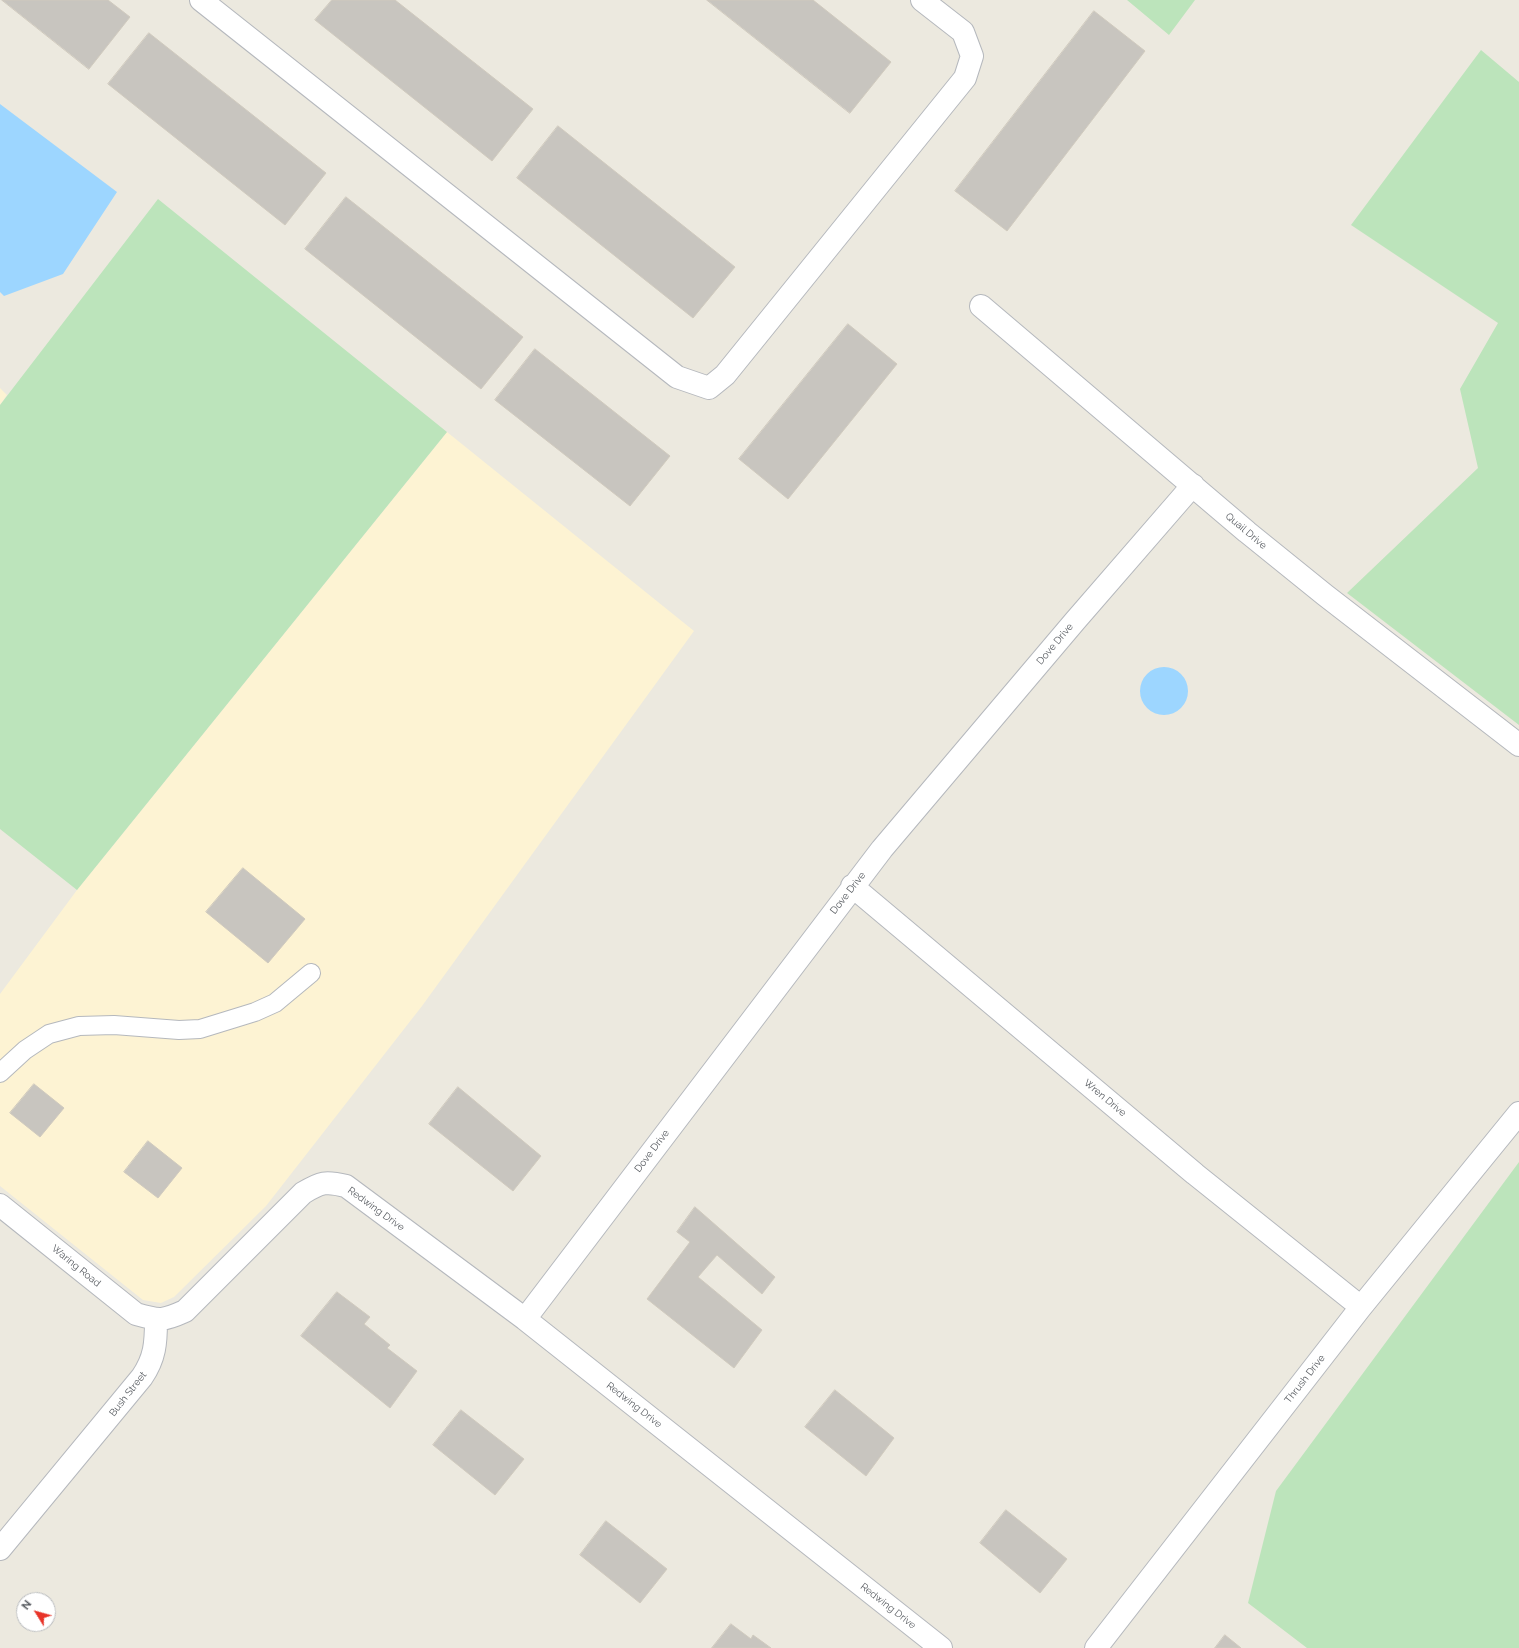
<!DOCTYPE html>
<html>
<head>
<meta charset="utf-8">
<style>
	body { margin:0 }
	#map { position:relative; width:1519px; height:1648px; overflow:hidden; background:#ece9df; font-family:Raleway,sans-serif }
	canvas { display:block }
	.north { position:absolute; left:16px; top:1592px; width:40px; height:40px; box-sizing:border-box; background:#fff; border:1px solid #bcbec0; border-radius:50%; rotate:307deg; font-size:11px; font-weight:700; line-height:16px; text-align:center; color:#585c61 }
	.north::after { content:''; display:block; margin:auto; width:14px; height:18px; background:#e83429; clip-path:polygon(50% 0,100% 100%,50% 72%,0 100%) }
</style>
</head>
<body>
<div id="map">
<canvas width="1519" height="1648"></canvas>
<div class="north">N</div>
</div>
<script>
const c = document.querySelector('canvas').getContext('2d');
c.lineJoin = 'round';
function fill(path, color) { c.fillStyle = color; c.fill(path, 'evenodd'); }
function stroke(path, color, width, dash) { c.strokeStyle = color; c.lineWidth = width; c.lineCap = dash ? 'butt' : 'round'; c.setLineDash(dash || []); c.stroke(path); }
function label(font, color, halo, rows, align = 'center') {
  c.font = font + ' Raleway,sans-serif'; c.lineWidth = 4; c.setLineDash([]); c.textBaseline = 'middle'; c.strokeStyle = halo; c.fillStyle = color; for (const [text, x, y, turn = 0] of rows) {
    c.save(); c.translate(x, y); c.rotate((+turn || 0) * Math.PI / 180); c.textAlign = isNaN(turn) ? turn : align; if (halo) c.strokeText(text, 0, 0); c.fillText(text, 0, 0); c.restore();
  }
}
const commercial = new Path2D(`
	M0,388L7,395L0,405Z
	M447,432L694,631L422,1006L266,1206L174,1297L161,1303L143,1300L0,1186V994L77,890Z`);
const green = new Path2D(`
	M1127,0H1195L1169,35Z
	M1481,50L1519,82V725L1347,593L1478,468L1460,389L1498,323L1351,225Z
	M158,199L447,432L77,890L0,829V405Z
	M1519,1162V1648H1307L1248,1603L1276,1491Z`);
const water = new Path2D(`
	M0,104L117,192L63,274L4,296L0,292Z
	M1140 691a24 24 0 1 1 48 0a24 24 0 1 1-48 0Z`);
const building = new Path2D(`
	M2,0H108L130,17L89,69Z
	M332,0H395L533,109L492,161L315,20Z
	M707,0H813L891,62L850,113Z
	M1094,11L1145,51L1007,231L955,191Z
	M149,33L326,173L285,225L108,84Z
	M558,126L735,267L693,318L517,178Z
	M346,197L523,337L481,389L305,249Z
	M848,324L897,364L788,499L739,459Z
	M535,349L670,456L630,506L495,400Z
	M243,868L305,919L268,963L206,912Z
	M34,1084L64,1108L40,1137L10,1113Z
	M458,1087L541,1156L513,1191L429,1124Z
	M148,1141L182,1168L158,1198L124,1172Z
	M695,1207L775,1277L762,1294L717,1255L698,1277L762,1330L734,1368L647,1299L690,1242L677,1232Z
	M337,1292L370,1317L364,1324L390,1345L387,1348L417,1371L390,1408L301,1336Z
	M835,1390L894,1438L866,1476L805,1427Z
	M461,1410L524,1459L495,1495L433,1445Z
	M1006,1510L1067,1559L1040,1593L980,1543Z
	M606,1521L667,1569L640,1603L580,1555Z
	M731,1624L751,1639L753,1635L771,1648H712Z
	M1225,1635L1241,1648H1215Z`);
const service = new Path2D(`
	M0,1073L25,1050L49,1034L79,1026L114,1025L179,1030L200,1029L255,1012L275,1003L311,973`);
const minor = new Path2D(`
	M201,0L677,377L709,388L725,375L965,78L972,56L963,32L922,0
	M981,306L1247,532L1325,595L1519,745
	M852,886L1195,1174L1361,1307
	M0,1205L136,1314C160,1321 163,1321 185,1311L303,1193C321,1182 326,1181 346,1186L525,1319L941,1648
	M525,1319L882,849L1075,621L1193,485
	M0,1549L142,1377C155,1358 156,1343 156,1320
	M1096,1648L1361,1307L1519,1113`);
const streetNames = [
	["Quail Drive",1246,531,40],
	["Dove Drive",1055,644,-50],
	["Dove Drive",848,893,-52],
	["Wren Drive",1105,1098,40],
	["Dove Drive",652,1151,-53],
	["Redwing Drive",376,1209,36],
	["Waring Road",76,1266,39],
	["Thrush Drive",1305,1379,-52],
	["Bush Street",128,1394,-52],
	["Redwing Drive",634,1405,38],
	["Redwing Drive",888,1606,38]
];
fill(commercial, '#fdf3d3');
fill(green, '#bce4bb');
fill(water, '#9dd6ff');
fill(building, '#c8c5bf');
stroke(building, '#d0cabe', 1);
stroke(service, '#b5b8bd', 20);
stroke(minor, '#b5b8bd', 24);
stroke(service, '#fff', 18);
stroke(minor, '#fff', 22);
label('10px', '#585c61', '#fff', streetNames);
</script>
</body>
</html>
